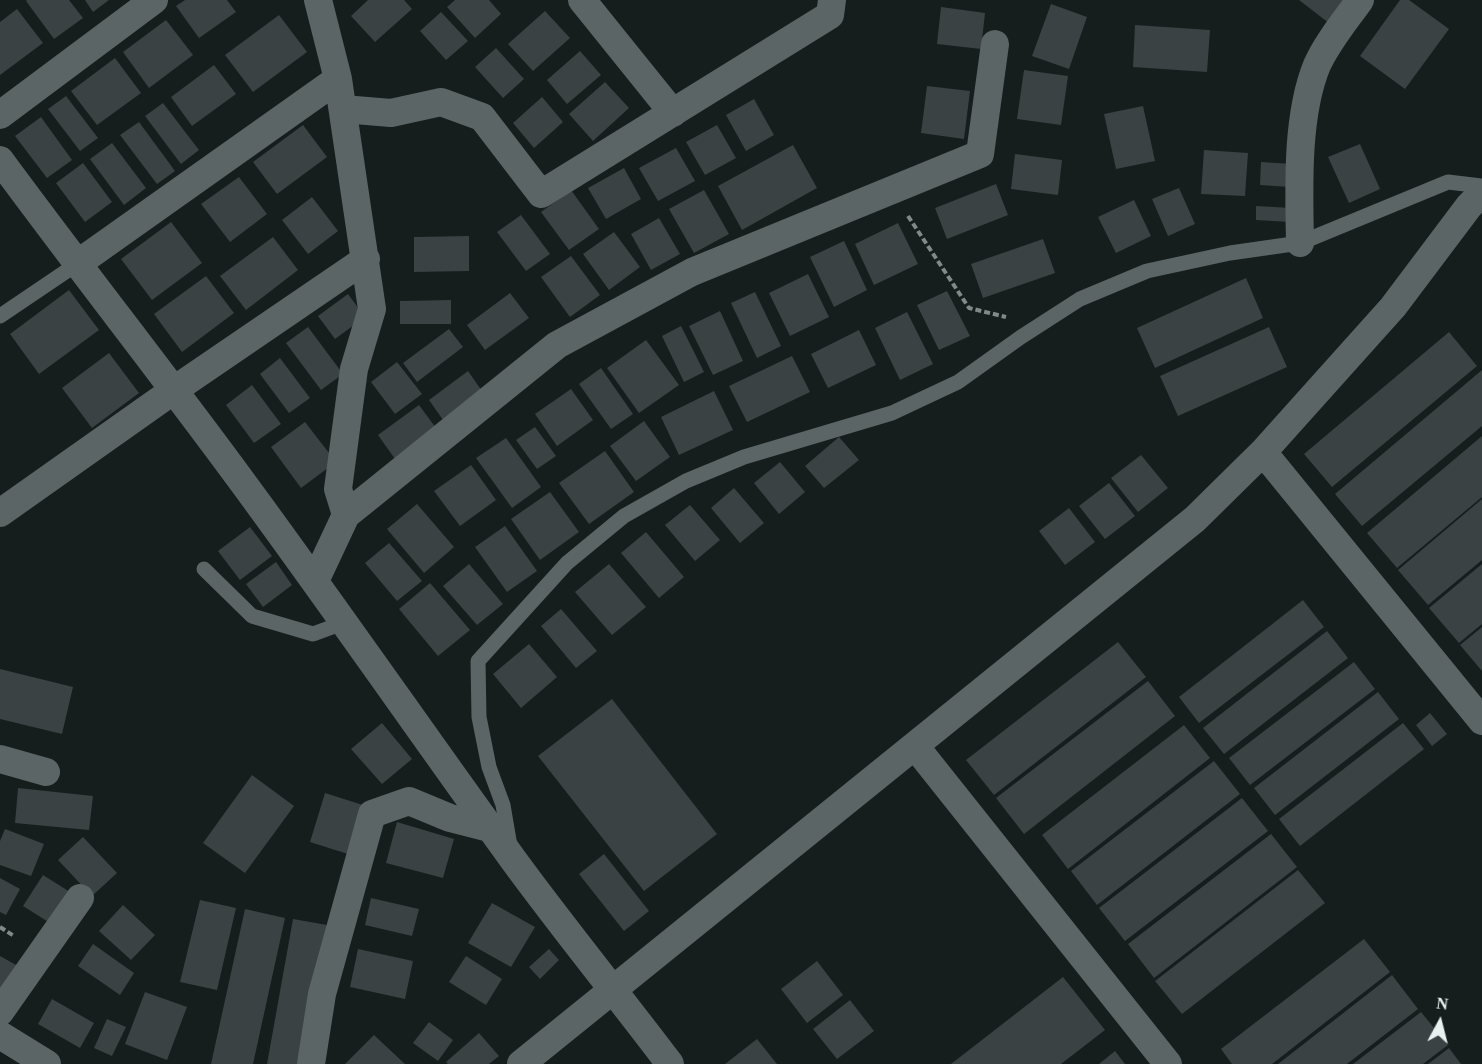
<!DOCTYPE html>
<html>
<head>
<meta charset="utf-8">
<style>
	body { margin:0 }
	#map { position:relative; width:1482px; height:1064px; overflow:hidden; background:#151d1d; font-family:"Times New Roman",serif }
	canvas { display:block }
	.north { position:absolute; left:1410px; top:992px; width:60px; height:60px; -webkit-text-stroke:4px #151d1d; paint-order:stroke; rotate:7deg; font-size:16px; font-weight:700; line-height:24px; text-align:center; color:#eaeff0 }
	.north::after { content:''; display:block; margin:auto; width:21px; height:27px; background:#eaeff0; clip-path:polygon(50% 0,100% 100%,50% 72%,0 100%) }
</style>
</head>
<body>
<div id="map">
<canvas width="1482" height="1064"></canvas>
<div class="north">N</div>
</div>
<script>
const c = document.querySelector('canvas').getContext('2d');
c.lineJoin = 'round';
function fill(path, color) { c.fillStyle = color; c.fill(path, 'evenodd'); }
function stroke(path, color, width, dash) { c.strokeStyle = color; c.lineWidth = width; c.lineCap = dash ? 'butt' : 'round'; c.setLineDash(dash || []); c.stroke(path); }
const building = new Path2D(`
	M27,0H69L83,18L54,39L26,1Z
	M85,0H109L93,12Z
	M185,0H227L236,12L199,38L176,6Z
	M368,0H404L412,9L375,42L351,16Z
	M455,0H489L501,14L475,38L447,7Z
	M1299,0H1355L1334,27Z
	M1400,0H1409L1449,29L1405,89L1360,56Z
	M1051,4L1087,17L1069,69L1032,56Z
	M941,7L985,13L981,49L937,44Z
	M17,9L43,43L0,75V22Z
	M545,11L570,38L533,71L508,44Z
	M441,12L468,41L446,60L420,31Z
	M279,15L307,52L253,92L225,55Z
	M166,20L193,55L149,88L123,52Z
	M1135,25L1210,30L1207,72L1133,67Z
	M496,48L524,79L503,98L475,67Z
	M580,51L601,75L567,104L547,80Z
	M115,58L141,93L97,125L71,91Z
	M214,65L236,94L192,126L171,97Z
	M1024,70L1068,76L1061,125L1017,119Z
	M605,82L629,108L593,141L569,114Z
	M927,86L970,91L964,139L921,133Z
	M66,96L98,138L80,151L48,109Z
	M542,97L563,122L534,148L513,123Z
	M754,99L774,135L746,151L726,115Z
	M163,103L199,150L181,164L145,116Z
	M1143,106L1155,161L1116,169L1104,114Z
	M41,117L72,160L47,178L15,136Z
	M139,122L175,171L157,184L120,135Z
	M303,125L327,157L277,194L253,162Z
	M717,125L736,158L705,175L686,142Z
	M112,143L146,188L124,205L90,159Z
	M1360,144L1380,189L1349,203L1328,157Z
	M793,145L817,188L742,230L718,186Z
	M676,148L695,181L658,201L639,168Z
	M1204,150L1248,153L1245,196L1201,194Z
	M1015,154L1062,160L1058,195L1011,189Z
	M1261,162L1292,164L1290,187L1260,185Z
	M83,163L112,202L85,222L56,183Z
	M624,168L641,199L606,219L588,188Z
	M239,177L267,214L230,242L201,204Z
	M996,184L1008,215L947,239L935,208Z
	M1179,188L1195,224L1168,236L1152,199Z
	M571,190L599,229L569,250L541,212Z
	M704,190L729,234L694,253L669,209Z
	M312,197L338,231L308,254L282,220Z
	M1134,200L1151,236L1116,253L1098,217Z
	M1256,206L1291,208L1290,222L1256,220Z
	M521,215L550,254L526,271L497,232Z
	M659,218L680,254L651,270L631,234Z
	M171,222L202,263L152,300L121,259Z
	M898,223L918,264L874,285L855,244Z
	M614,232L640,267L609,290L583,254Z
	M469,236V271L414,272V237Z
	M273,237L298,270L246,310L220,276Z
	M1043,239L1055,273L983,298L971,264Z
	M844,241L867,290L834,307L810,257Z
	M571,256L600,295L570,317L541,277Z
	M808,274L829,317L790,336L769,293Z
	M206,276L234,313L182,352L154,314Z
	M1246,278L1263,318L1155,368L1137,328Z
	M69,290L99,330L39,374L10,334Z
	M947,291L970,336L939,350L917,305Z
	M755,292L781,346L757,358L731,303Z
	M510,293L529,318L485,350L467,325Z
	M348,294L365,317L335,339L318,316Z
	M451,300V324H400V301Z
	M720,311L743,361L713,375L689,326Z
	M907,312L933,364L900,380L875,328Z
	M681,326L704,372L684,382L662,336Z
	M308,327L343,374L321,390L286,343Z
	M1269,327L1287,367L1178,416L1160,376Z
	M449,329L463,347L417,382L403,363Z
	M859,330L876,365L828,388L811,354Z
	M1449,332L1477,366L1332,487L1304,454Z
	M646,340L679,385L639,413L607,368Z
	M109,353L139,393L92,428L62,388Z
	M792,356L810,392L747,422L729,386Z
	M280,358L310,398L289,413L260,374Z
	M397,362L422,394L395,414L371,382Z
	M601,368L633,414L611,429L579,384Z
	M1482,370V426L1362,526L1335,494Z
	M468,371L482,391L443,420L429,400Z
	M252,385L281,424L254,443L226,405Z
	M571,389L593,420L557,446L535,414Z
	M714,391L733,430L679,455L661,417Z
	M419,405L436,428L395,459L378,435Z
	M644,421L670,457L636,481L610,446Z
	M305,422L336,462L301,488L271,447Z
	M535,427L556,456L537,469L516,440Z
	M1482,436V497L1397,568L1367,533Z
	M839,437L859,460L824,488L805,466Z
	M506,438L541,487L512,508L476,458Z
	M605,451L634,492L589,524L559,483Z
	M1141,455L1168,488L1138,512L1111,478Z
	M780,462L805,492L779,514L754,483Z
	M471,465L496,500L460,526L434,491Z
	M1109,483L1135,516L1105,539L1079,506Z
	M734,488L764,523L740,543L711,508Z
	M550,492L579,532L540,560L511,519Z
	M1482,499V560L1428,605L1398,570Z
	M417,504L454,547L424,573L387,529Z
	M690,505L720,540L695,561L665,525Z
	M1069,508L1095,542L1065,565L1039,531Z
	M505,526L537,571L507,592L475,547Z
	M250,527L272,556L240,580L218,551Z
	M646,532L684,577L659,598L621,553Z
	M389,543L422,581L397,601L365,563Z
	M276,562L292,585L263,607L246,584Z
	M469,564L503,604L477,625L443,586Z
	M609,564L646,607L612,635L575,592Z
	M1482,564V624L1459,643L1429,608Z
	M430,583L470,630L438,656L399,609Z
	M1303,600L1324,627L1199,723L1179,697Z
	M561,609L597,651L576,668L541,626Z
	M1482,627V671L1460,645Z
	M1327,631L1348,658L1224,754L1203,728Z
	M1118,642L1146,677L994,795L966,760Z
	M529,644L557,677L521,708L493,674Z
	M1354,662L1375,689L1250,785L1229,758Z
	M0,669L73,687L62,734L0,719Z
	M1148,681L1175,716L1024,834L996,798Z
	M1378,692L1399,719L1275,815L1254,788Z
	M612,699L717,834L644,891L538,756Z
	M1430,713L1447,734L1432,746L1416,725Z
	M382,723L412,759L382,784L351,749Z
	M1403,723L1424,749L1300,846L1279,819Z
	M1184,725L1210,758L1068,869L1042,835Z
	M1214,761L1240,794L1097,905L1071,871Z
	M252,775L294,806L245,873L203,843Z
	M18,788L93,796L89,830L15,823Z
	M325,793L366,806L351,855L310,842Z
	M1242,798L1268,831L1125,941L1099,908Z
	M397,822L454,839L443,878L386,863Z
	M5,829L44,844L31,876L0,865V841Z
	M1271,834L1297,867L1154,978L1128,944Z
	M83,837L117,873L92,896L58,860Z
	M604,854L649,911L624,931L579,874Z
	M1298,870L1325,903L1182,1014L1155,981Z
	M43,875L70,892L50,923L23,906Z
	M0,878L20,889L6,915L0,912Z
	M371,898L419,909L412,936L365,925Z
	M200,900L236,908L217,990L180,982Z
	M492,903L535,927L511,967L468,943Z
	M123,905L155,935L131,960L99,931Z
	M245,909L285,918L253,1064H211Z
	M293,919L327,925L302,1064H267Z
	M1364,939L1390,972L1272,1064H1232L1221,1049Z
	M93,944L134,973L120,995L78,966Z
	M358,949L413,961L405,999L350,987Z
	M549,949L559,960L540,979L529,967Z
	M0,956L18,966L0,998Z
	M466,956L502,979L486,1005L449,982Z
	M817,961L843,995L807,1023L781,989Z
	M1392,975L1418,1009L1347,1064H1278Z
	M1063,977L1105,1030L1061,1064H951Z
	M145,992L187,1007L167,1060L125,1044Z
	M52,999L94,1023L80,1048L38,1024Z
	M850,1000L874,1031L837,1059L813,1029Z
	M1421,1012L1448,1045L1423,1064H1353Z
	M107,1019L126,1027L112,1056L94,1048Z
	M429,1022L453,1040L438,1061L413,1043Z
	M479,1033L499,1056L489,1064H448L446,1062Z
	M374,1035L405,1064H345Z
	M757,1039L777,1064H725Z
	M1449,1048L1461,1064H1428Z
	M1115,1051L1125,1064H1099Z`);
const path = new Path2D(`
	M908,216L969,308L1006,317
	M0,927L14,936`);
const lane = new Path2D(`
	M0,316L77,264
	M204,569L252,616L313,634L343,623
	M510,846L503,805L489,767L479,717L478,661L567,563L624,516L686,481L744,457L892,413L958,382L1021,337L1080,299L1147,271L1230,253L1300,243L1448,182L1482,186`);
const street = new Path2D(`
	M582,0L673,113
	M343,109L391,113L441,102L482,117L541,194L830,15L832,0
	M0,115L154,0
	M0,160C78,266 160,370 238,476C331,602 420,731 512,858C563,928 618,995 670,1064
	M1300,243C1299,189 1296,116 1317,65C1328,41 1345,21 1360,0
	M77,264L338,79
	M1263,452L1482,721
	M0,513L174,390L366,259
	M346,515L557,345L692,272L980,154L995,44
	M315,581L346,515L338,489L354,369L372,309L338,79L318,0
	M915,746L1168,1064
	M0,759L46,772
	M0,1012L80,898
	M0,1035L47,1064
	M311,1064L322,994L372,814L409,801L450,818L493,829
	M521,1064L1195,519L1263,452L1393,307L1469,206L1482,193`);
fill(building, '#3a4243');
stroke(path, '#83898a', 4, [6, 3]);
stroke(lane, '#5c6566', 15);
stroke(street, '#5c6566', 28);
</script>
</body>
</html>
